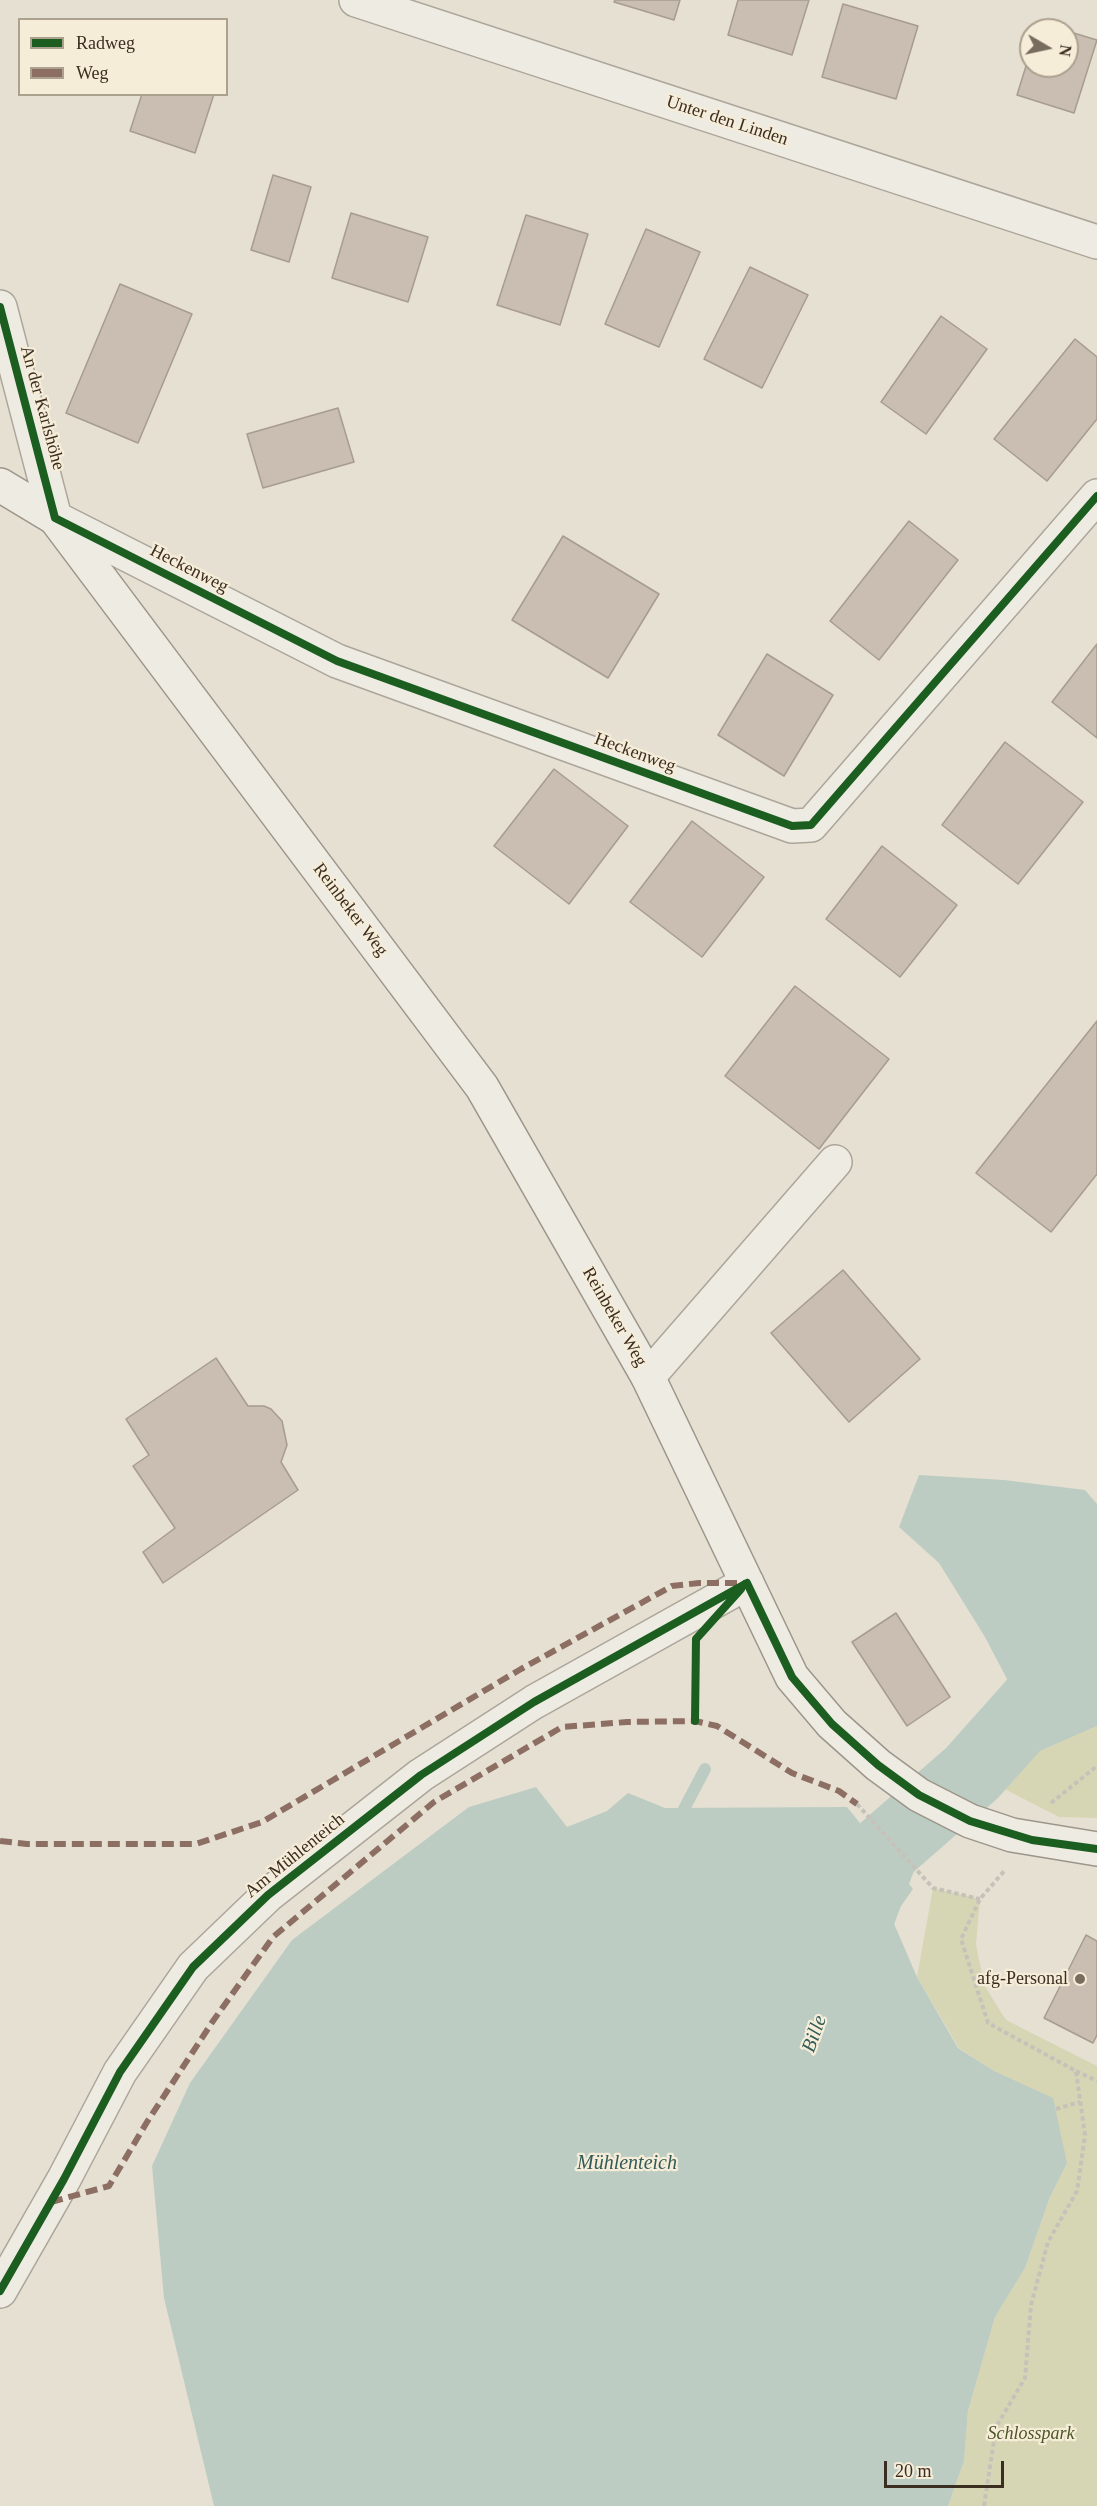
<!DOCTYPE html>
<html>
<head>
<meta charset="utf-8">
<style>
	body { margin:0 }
	#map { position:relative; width:1097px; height:2506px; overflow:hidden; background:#e6e0d2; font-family:Georgia,serif }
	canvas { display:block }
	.legend { position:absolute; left:18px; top:18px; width:210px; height:78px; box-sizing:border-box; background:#f6edd9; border:2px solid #aca08f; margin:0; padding:8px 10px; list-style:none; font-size:18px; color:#3c2d21 }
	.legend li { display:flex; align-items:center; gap:12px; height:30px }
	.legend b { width:30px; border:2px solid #aca08f }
	.north { position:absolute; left:1019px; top:18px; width:60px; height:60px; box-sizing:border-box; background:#f6edd9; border:2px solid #aca08f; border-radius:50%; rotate:99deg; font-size:16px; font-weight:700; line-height:24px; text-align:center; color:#3c2d21 }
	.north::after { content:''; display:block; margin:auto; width:21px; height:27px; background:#786c5f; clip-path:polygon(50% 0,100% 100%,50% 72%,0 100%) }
	.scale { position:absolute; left:884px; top:2461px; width:120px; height:27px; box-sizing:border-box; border:3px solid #3c2d21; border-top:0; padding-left:8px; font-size:18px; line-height:21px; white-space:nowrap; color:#3c2d21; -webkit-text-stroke:4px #f6edd9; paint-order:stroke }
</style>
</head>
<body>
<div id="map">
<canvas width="1097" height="2506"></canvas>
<ul class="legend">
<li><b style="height:8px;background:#1b5e20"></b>Radweg</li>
<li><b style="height:8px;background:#8d6e63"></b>Weg</li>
</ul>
<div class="north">N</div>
<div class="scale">20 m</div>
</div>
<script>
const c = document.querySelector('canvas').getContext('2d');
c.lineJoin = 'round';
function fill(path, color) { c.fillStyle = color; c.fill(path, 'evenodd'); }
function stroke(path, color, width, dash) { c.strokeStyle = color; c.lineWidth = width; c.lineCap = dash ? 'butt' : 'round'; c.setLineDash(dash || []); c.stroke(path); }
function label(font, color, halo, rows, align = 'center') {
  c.font = font + ' Georgia,serif'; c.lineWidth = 4.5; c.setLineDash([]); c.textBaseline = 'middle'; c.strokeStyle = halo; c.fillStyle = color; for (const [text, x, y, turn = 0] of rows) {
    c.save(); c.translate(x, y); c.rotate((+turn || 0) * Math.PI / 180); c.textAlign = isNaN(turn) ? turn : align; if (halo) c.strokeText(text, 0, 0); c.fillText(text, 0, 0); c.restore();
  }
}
const green = new Path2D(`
	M1097,1726V1818L1059,1817L985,1779L1008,1765Z
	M933,1888L980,1899L976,1944L984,1985L1006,2020L1097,2066V2506H948L964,2461L968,2411L995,2317L1025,2268L1050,2197L1067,2162L994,2071L959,2048L917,1977Z`);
const water = new Path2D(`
	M919,1475L1004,1480L1085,1490L1097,1504V1726L1008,1765L985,1779L962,1768L1002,1707L1007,1679L985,1637L939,1563L899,1527Z
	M536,1787L567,1827L607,1811L628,1793L665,1808L847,1807L913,1889L892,1919L917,1977L958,2048L994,2071L1053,2098L1067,2163L1050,2197L1025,2268L995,2317L968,2411L964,2461L948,2506H214L164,2298L152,2166L190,2083L292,1940L469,1807Z`);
const stream = new Path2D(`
	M684,1809L705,1769`);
const river = new Path2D(`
	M848,1945L883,1851L972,1773L1097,1633`);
const building = new Path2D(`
	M615,0H680L674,20L614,2Z
	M738,0H809L792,55L728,35Z
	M843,4L918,26L896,99L822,77Z
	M1039,22L1064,30H1037Z
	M1067,31L1097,40L1074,113L1017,95L1031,50V66H1067Z
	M142,94H214L195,153L130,131Z
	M273,175L311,187L289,262L251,250Z
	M351,213L428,237L408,302L332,278Z
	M526,215L588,234L560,325L497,305Z
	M646,229L700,252L659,347L605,324Z
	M750,267L808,295L762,388L704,359Z
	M120,284L192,314L138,443L66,413Z
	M941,316L987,349L926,434L881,402Z
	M1075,339L1097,357V419L1047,481L994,439Z
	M338,408L354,462L263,488L247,434Z
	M909,521L958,560L879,660L830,621Z
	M563,536L659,594L608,678L512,620Z
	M1097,644V738L1052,702Z
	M767,654L833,695L784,776L718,735Z
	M1005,742L1083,802L1018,884L942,825Z
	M554,769L628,826L569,904L494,846Z
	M692,821L764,877L702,957L630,902Z
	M882,846L957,905L900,977L826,919Z
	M795,986L889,1059L819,1149L725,1076Z
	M1097,1021V1174L1051,1232L976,1173Z
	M843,1270L920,1359L849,1422L771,1333Z
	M216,1358L248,1406H264L271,1409L282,1421L287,1445L281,1462L298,1490L163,1583L143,1552L175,1528L133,1466L149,1455L126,1419Z
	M896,1613L950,1697L907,1726L852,1642Z
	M1086,1935L1097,1941V2035L1093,2043L1044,2018Z`);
const path = new Path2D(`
	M1051,1803L1097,1766
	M857,1804L933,1888L980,1899
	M1076,2071L1097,2081
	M1056,2109L1080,2102
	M984,2506L996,2427L1025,2378L1031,2305L1048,2242L1077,2191L1085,2135L1076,2071L988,2023L961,1939L980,1899L1005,1870`);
const minor = new Path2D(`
	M356,0L1097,242
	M0,307L55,518L337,661L792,826L811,825L1097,496
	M648,1377L835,1162
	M0,2291L64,2179L120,2072L193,1967L268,1895L421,1775L534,1702L747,1583`);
const secondary = new Path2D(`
	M0,485L55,518L482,1087L648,1377L792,1677L832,1724L878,1765L919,1795L970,1821L1012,1835L1097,1849`);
const quiet = new Path2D(`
	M0,1841L27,1844H196L262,1822L521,1669L672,1586L699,1583H744
	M51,2202L109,2186L147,2122L213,2021L273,1937L434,1802L562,1727L627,1722L695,1721L717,1726L792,1773L839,1791L857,1804`);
const cycleway = new Path2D(`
	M0,307L55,518L337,661L792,826L811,825L1097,496
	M747,1583L792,1677L832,1724L878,1765L919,1795L970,1821L1032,1840L1097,1849
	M695,1721L696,1639L741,1589
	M0,2291L64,2179L120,2072L193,1967L268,1895L421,1775L534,1702L747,1583`);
const markers = [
	[1080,1979,6,"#786c5f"]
];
const streetNames = [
	["Unter den Linden",727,121,18],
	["An der Karlshöhe",42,408,75],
	["Heckenweg",189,569,27],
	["Heckenweg",635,753,20],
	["Reinbeker Weg",350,910,53],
	["Reinbeker Weg",614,1317,60],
	["Am Mühlenteich",295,1856,-39]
];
const poiNames = [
	["afg-Personal",1068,1979]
];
const parkNames = [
	["Schlosspark",1031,2434]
];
const waterNames = [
	["Bille",815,2034,-70],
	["Mühlenteich",627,2164]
];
fill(green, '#d6d6b5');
fill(water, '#bcccc2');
stroke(stream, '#bcccc2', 12);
stroke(river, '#bcccc2', 72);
fill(building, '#cabeb2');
stroke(building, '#a79c90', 1.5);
stroke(minor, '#aca59a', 36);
stroke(secondary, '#9c958a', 36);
stroke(path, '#c7c2b9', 4, [4.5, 3]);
stroke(minor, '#eeebe3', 33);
stroke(secondary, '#eeebe3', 33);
stroke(quiet, '#8d6e63', 6, [12, 6]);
stroke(cycleway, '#1b5e20', 8);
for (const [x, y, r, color] of markers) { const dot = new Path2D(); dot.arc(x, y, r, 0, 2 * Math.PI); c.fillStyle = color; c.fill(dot); stroke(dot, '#f6edd9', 2); }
label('18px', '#3c2d21', '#f6edd9', streetNames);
label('18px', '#3c2d21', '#f6edd9', poiNames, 'right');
label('italic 18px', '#4c5728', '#f6edd9', parkNames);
label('italic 20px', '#315b57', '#f6edd9', waterNames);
</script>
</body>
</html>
